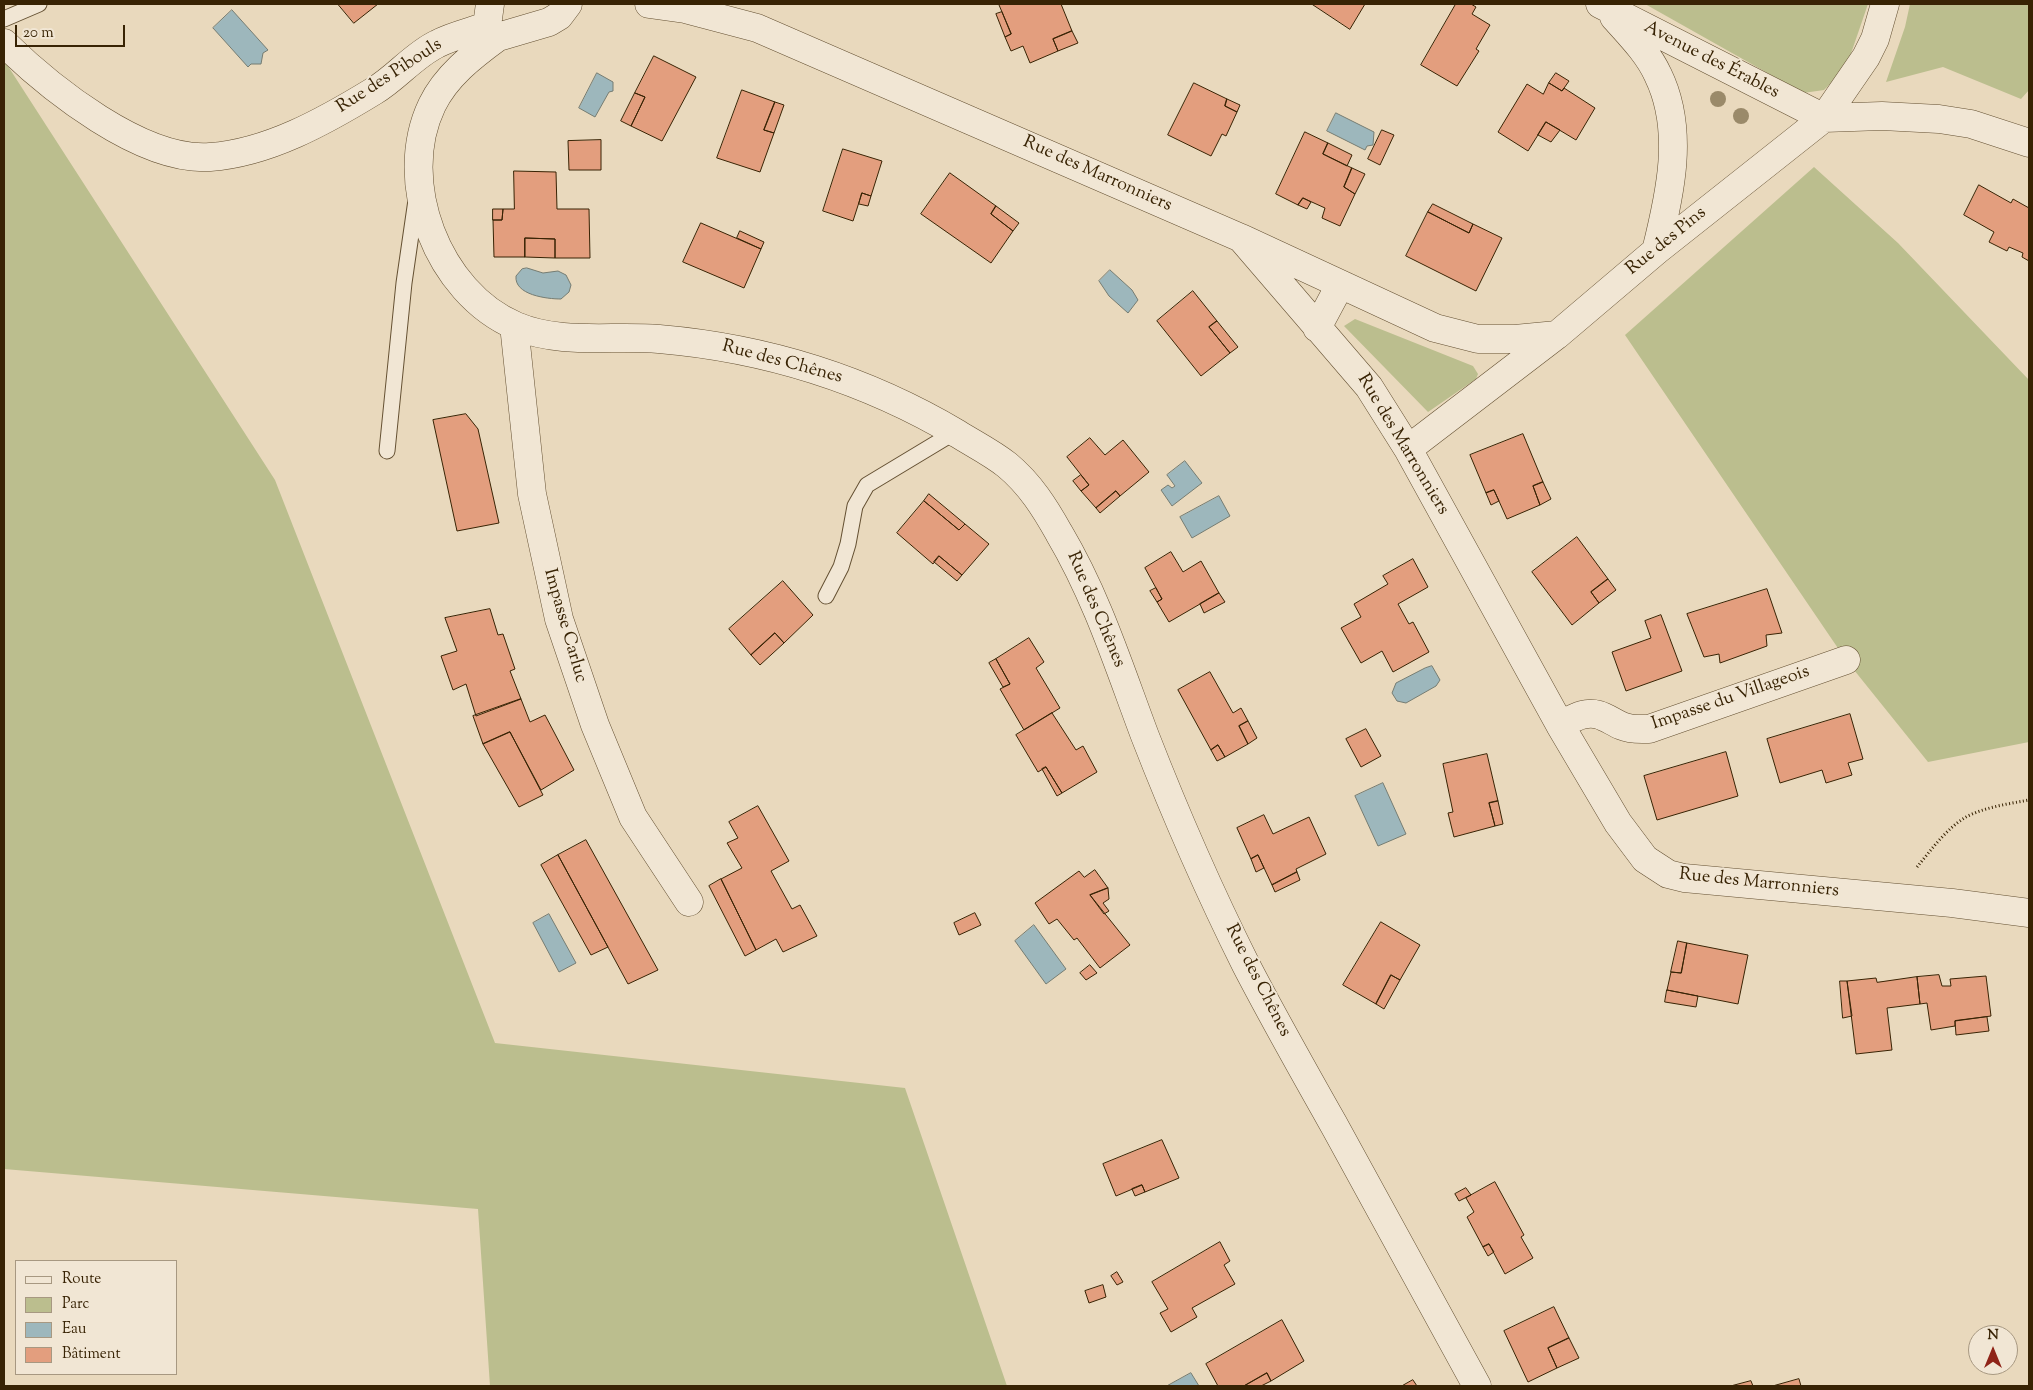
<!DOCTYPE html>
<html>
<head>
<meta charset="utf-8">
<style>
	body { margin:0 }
	#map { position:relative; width:2033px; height:1390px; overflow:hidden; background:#e9d9bd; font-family:"Sorts Mill Goudy",serif }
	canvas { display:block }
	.frame { position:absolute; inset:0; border:5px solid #382304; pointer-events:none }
	.legend { position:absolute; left:15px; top:1260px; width:162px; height:115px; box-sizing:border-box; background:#f1e6d4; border:1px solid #a79881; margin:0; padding:6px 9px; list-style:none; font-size:15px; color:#382304 }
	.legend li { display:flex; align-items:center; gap:10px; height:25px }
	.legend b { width:25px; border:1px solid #a79881 }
	.north { position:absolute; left:1968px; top:1325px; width:50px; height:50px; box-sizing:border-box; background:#f1e6d4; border:1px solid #a79881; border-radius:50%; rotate:0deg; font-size:14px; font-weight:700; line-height:20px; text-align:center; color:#382304 }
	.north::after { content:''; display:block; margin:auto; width:18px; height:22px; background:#8f2418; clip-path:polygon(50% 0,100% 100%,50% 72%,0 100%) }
	.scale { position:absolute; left:15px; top:25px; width:110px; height:22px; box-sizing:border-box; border:2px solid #382304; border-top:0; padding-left:6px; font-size:15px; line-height:18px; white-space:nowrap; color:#382304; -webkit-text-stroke:4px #f1e6d4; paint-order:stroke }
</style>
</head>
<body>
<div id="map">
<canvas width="2033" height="1390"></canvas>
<div class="frame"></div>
<ul class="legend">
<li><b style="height:6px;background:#f1e6d4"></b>Route</li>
<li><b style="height:14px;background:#bbbe8e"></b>Parc</li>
<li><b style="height:14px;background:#9db7bc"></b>Eau</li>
<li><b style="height:14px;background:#e39e7e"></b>Bâtiment</li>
</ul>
<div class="north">N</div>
<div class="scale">20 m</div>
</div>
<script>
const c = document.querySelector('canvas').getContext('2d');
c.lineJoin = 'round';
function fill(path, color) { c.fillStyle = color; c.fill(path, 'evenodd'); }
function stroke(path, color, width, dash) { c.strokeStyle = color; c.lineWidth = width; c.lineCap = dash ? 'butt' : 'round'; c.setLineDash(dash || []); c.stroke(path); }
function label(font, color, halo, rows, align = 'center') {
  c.font = font + ' "Sorts Mill Goudy",serif'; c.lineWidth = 4; c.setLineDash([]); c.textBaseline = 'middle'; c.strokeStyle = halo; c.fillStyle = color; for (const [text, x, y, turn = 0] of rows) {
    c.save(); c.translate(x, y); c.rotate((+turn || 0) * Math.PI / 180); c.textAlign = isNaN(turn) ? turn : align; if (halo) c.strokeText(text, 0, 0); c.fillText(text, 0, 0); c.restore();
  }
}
const green = new Path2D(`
	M1645,4H1868L1846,68L1824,90L1803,93Z
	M1910,4H2029V90L2021,99L1943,67L1886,82L1905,27Z
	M4,60L275,480L495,1043L905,1088L1007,1386H490L478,1209L4,1169Z
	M1814,167L1898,243L2029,380V742L1928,762L1846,660L1625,335Z
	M1355,319L1473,366L1478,374L1476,379L1428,412L1344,326Z`);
const water = new Path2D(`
	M232,10L268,50L263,53L261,64H251L248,67L213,28Z
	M597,73L613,82V91L609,92L595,117L579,108Z
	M1336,113L1374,132L1373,145L1367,146L1365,150L1327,131Z
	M527,268L543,273L558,271L566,275L571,285L569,292L561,299C547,299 514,295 516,276L522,269Z
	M1110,270L1132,290L1138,300L1128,313L1109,296L1099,281Z
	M1185,461L1202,483L1172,506L1161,490L1168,485L1172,488L1175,486L1167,475Z
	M1219,496L1230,516L1192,538L1180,517Z
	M1432,666L1440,680L1436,686L1406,703L1397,701L1392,693L1396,683L1425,668Z
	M1383,783L1406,834L1378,846L1355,796Z
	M549,914L576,963L559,972L533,923Z
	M1034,925L1066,969L1046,984L1015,941Z
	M1191,1373L1199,1386H1167Z`);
const building = new Path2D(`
	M338,4H378L354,23Z
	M999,4H1061L1072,31L1053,39L1058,51L1030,63L1023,46L1011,51L1005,37L1011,34Z
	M1312,4H1365L1350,29Z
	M1456,4H1471L1476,7L1472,14L1490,25L1476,49L1479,51L1457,86L1421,65Z
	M1002,12L1011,34L1005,37L996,14Z
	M1072,31L1078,43L1058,51L1053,39Z
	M654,56L696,77L662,141L631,126L645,97L635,93Z
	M1556,73L1569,81L1562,91L1549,83Z
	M1194,83L1227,99L1225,106L1237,112L1226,136L1222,134L1211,156L1168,135Z
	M1549,83L1562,91L1564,88L1595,108L1576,140L1546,122L1528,151L1498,132L1527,84L1543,94Z
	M742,90L775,102L764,130L774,133L760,172L717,158Z
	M635,93L645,97L631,126L621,121Z
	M1227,99L1240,105L1237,112L1225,106Z
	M775,102L784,105L774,133L764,130Z
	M1546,122L1560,130L1551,142L1538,135Z
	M1382,130L1394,135L1380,165L1368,159Z
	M1305,132L1328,143L1323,154L1352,168L1344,187L1355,194L1340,226L1322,218L1325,208L1303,198L1298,205L1276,194Z
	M601,140V170H569L568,141Z
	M1328,143L1352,155L1347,166L1323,154Z
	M843,149L882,161L871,196L862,193L853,221L823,211Z
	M1352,168L1365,174L1355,194L1344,187Z
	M514,171L556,172L557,209H589L590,258H555V239L525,238V257H494L493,220H502L503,209H514Z
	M950,173L996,206L991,214L1013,231L991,263L921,214Z
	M1979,185L2011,203L2013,199L2029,208V261L2022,257L2023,253L2009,247L2007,251L1989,242L1994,232L1964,215Z
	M862,193L871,196L868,206L859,204Z
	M1303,198L1311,202L1307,209L1298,205Z
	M1433,204L1473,224L1469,233L1428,212Z
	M996,206L1019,223L1013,231L991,214Z
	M493,209H503L502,220H493Z
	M1428,212L1469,233L1473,224L1502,238L1476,291L1406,256Z
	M701,223L761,249L744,288L683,262Z
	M740,231L764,242L761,249L737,238Z
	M525,238L555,239V258L525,257Z
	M1193,291L1217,321L1209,327L1230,353L1201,376L1157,321Z
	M1217,321L1238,347L1230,353L1209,327Z
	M466,414L478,429L499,523L457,531L433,420Z
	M1523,434L1543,482L1533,486L1540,505L1507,519L1494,490L1486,493L1470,455Z
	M1090,438L1105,455L1123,440L1149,472L1120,496L1116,491L1096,508L1081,491L1089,485L1067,457Z
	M1081,475L1089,485L1081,491L1073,481Z
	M1543,482L1551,499L1540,505L1533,486Z
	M1494,490L1499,501L1491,505L1486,493Z
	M1116,491L1120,496L1100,513L1096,508Z
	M929,494L965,524L959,530L924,501Z
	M924,501L959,530L965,524L989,544L962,575L939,556L933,564L897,533Z
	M1577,537L1608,579L1591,592L1599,603L1572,625L1532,572Z
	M1171,552L1183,572L1201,561L1219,593L1169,622L1157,602L1162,599L1145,568Z
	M939,556L962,575L957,581L934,562Z
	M1413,559L1428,587L1398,604L1409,624L1413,622L1429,652L1393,672L1382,651L1361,663L1341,628L1361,617L1354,604L1388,584L1383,576Z
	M1608,579L1616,590L1599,603L1591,592Z
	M783,581L813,615L784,643L775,633L751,655L729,629Z
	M1156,588L1162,599L1157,602L1150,591Z
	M1767,589L1782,633L1766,635L1767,646L1720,663L1719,654L1704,657L1687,614Z
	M1219,593L1225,602L1204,613L1200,604Z
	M490,609L498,635L503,634L515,669L510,671L521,699L476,716L466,684L453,690L441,656L457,651L445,618Z
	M1661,615L1682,671L1626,691L1612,652L1651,638L1645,621Z
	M775,633L784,643L760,665L751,655Z
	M1029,638L1044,662L1036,668L1060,708L1024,730L1000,689L1010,684L996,659Z
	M996,659L1010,684L1003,687L989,663Z
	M1210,672L1233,713L1241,708L1248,721L1239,726L1248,744L1225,757L1218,745L1211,750L1178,690Z
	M521,699L530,722L545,715L574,770L541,790L510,732L483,744L473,716Z
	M1052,713L1076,750L1083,746L1097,772L1062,793L1046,767L1038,772L1016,735Z
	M1850,714L1863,759L1848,763L1852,775L1826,783L1822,770L1780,783L1767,739Z
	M1248,721L1257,738L1248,744L1239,726Z
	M1366,729L1381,756L1361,767L1346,739Z
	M510,732L543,795L519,807L483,744Z
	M1218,745L1225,757L1217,761L1211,750Z
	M1726,752L1738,796L1657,820L1644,776Z
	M1487,754L1498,801L1489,803L1495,826L1454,837L1448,813L1453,812L1443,764Z
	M1046,767L1062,793L1057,796L1042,769Z
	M1498,801L1503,824L1495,826L1489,803Z
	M758,806L789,861L771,871L792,909L800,905L817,936L783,952L776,939L756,950L721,879L742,868L727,843L738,838L729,822Z
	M1264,815L1273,834L1309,817L1326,854L1296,869L1297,872L1272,885L1258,855L1251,859L1237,828Z
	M586,840L658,970L628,984L558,855Z
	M558,855L608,947L591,955L541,865Z
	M1258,855L1264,868L1256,872L1251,859Z
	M1095,870L1108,888L1090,895L1130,945L1100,968L1077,938L1074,940L1057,919L1049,924L1035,903L1079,871L1084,877Z
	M1297,872L1300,880L1275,892L1272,885Z
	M721,879L756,950L745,956L709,886Z
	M1108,888L1109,899L1103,903L1109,911L1104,914L1090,895Z
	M975,913L981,925L959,935L954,923Z
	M1381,922L1420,945L1400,980L1391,975L1376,1004L1343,985Z
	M1678,941L1687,943L1681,973L1671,972Z
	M1687,943L1748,955L1738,1004L1667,990L1671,972L1681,973Z
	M1090,965L1097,973L1086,980L1080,973Z
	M1391,975L1400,980L1384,1009L1376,1004Z
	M1939,975L1942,986H1951L1950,979L1986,976L1991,1016L1955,1021V1026L1931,1030L1927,1003L1920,1004L1917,977Z
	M1917,977L1920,1004L1887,1008L1892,1050L1856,1054L1847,981L1876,978L1877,982Z
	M1840,981H1847L1852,1016L1843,1018Z
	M1667,990L1698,996L1696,1007L1665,1002Z
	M1987,1017L1989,1031L1956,1035L1955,1021Z
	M1162,1140L1179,1178L1145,1192L1142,1185L1116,1196L1103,1164Z
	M1495,1182L1524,1235L1521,1237L1533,1258L1505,1274L1489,1244L1483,1247L1467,1217L1474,1212L1466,1198Z
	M1142,1185L1145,1192L1135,1196L1132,1189Z
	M1466,1188L1471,1195L1459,1201L1455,1194Z
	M1220,1242L1230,1261L1224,1265L1235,1284L1192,1308L1197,1317L1171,1332L1160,1313L1168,1309L1152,1282Z
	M1489,1244L1494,1252L1488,1256L1483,1247Z
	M1117,1272L1123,1282L1117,1285L1111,1276Z
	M1103,1285L1106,1297L1089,1303L1085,1291Z
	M1554,1307L1569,1338L1548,1348L1557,1368L1528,1382L1504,1331Z
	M1282,1320L1304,1361L1271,1381L1267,1373L1244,1386H1218L1206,1364Z
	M1569,1338L1579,1358L1557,1368L1548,1348Z
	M1267,1373L1271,1381L1261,1386H1244Z
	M1799,1379L1801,1386H1773Z
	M1413,1380L1417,1386H1402Z
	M1751,1381L1753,1386H1731Z`);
const path = new Path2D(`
	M1917,867C1931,850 1947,828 1966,817C1985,807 2008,804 2029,800`);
const service = new Path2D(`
	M4,19L39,4
	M387,451L404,283L416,200
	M826,596L841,567L848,544L855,506L867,485L955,432`);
const minor = new Path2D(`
	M490,4L487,26L492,35L498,37L549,22L559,16L568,4
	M649,4L685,9L757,28L1241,238L1435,328L1478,339H1515L1557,335
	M1600,4L1824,118L1882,116L1939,119L1971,124L2029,143
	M1614,17C1630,35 1648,53 1658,75C1685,130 1670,195 1656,251
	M498,37C472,56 446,76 432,105C395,182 438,293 516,326C561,345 611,335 659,339C765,348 867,380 958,434C974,444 992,453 1007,465C1030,484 1045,508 1059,533C1097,597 1119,667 1145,736C1175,813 1209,891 1246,965C1274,1019 1304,1072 1334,1125C1382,1212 1430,1299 1477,1386
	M4,43C50,88 142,162 210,157C268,153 325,121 374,91C396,78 414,55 437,44C452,36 470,32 487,26
	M1241,238L1369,387L1408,449L1560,725L1618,823L1645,859L1668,874L1684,878L1952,903L2029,913
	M514,325L532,494L559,619L595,725L633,817L689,902
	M1317,328L1340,285
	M1408,449L1557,335L1656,251L1824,118L1866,57L1875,39L1885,4
	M1560,725C1567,722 1574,717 1582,715C1599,710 1608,720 1622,726C1631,730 1640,729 1649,729L1846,660`);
const trees = [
	[1718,99],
	[1741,116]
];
const streetNames = [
	["Avenue des Érables",1711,61,27],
	["Rue des Pibouls",390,77,-33],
	["Rue des Marronniers",1097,175,24],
	["Rue des Pins",1667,242,-39],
	["Rue des Chênes",782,363,15],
	["Rue des Marronniers",1402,445,59],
	["Rue des Chênes",1095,610,67],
	["Impasse Carluc",564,626,74],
	["Impasse du Villageois",1731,699,-19],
	["Rue des Marronniers",1759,884,6],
	["Rue des Chênes",1257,981,63]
];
fill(green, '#bbbe8e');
fill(water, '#9db7bc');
stroke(water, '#757c72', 1);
fill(building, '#e39e7e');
stroke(building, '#382304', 1);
stroke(service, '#645032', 17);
stroke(minor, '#645032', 29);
stroke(path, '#382304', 3, [1, 2.5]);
stroke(service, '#f1e6d4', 15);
stroke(minor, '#f1e6d4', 28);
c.fillStyle = '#9a8a6a';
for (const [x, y] of trees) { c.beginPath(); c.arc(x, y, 8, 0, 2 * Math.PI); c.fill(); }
label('18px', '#382304', '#f1e6d4', streetNames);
</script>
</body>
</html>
